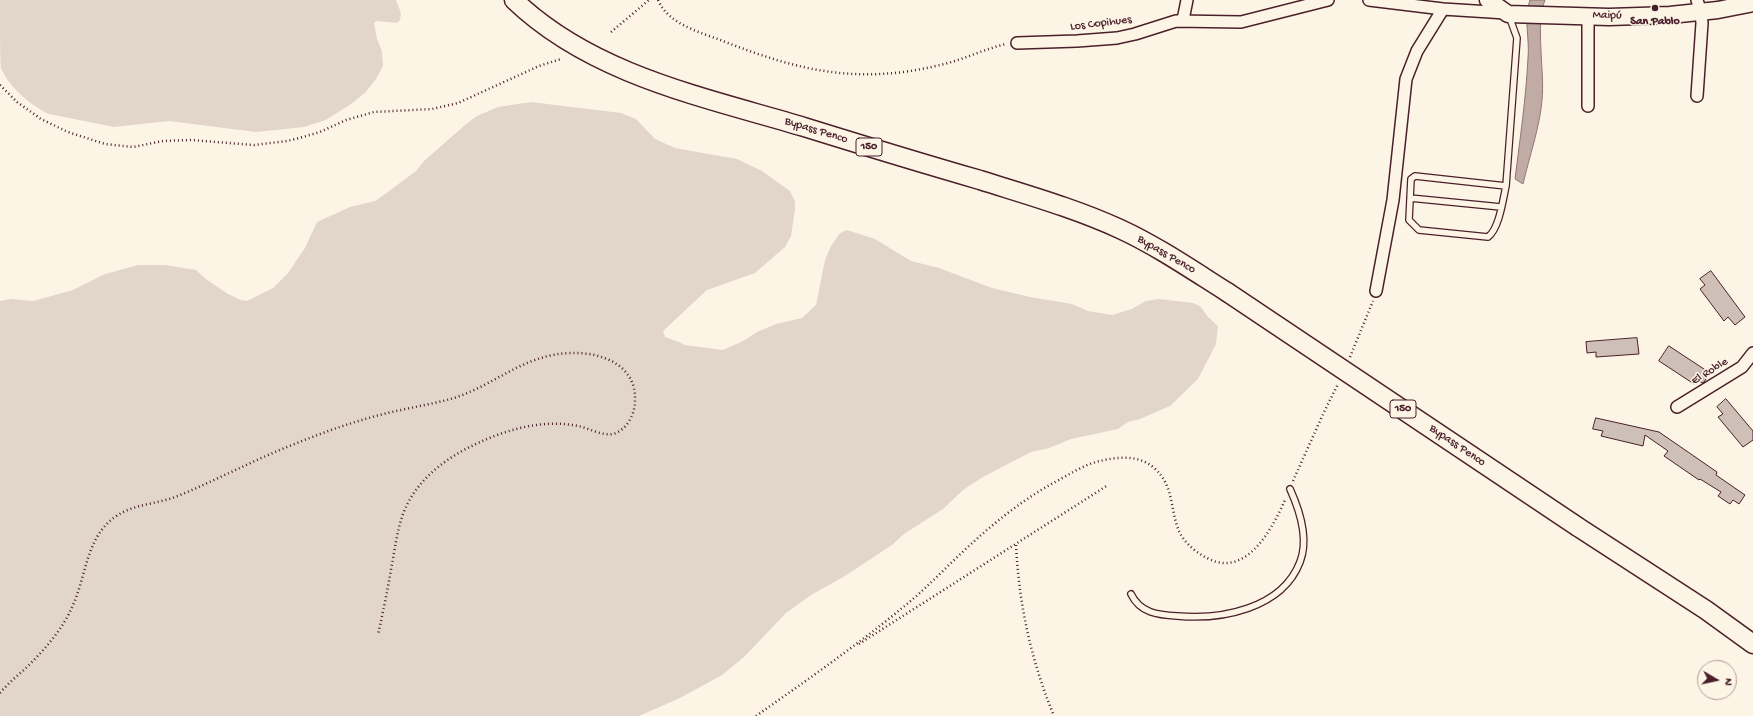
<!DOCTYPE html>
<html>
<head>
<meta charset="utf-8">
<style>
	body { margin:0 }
	#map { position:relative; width:1753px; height:716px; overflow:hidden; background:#fcf5e5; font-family:"Gochi Hand",sans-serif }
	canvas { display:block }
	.north { position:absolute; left:1697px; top:660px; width:40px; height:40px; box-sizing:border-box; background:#fcf5e5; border:1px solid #b59f9b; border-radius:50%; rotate:99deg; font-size:11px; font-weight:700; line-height:16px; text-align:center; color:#4a1f2b }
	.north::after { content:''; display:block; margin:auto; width:14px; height:18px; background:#4a1f2b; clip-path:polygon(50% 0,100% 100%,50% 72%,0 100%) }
</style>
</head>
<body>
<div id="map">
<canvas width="1753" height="716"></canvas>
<div class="north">N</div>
</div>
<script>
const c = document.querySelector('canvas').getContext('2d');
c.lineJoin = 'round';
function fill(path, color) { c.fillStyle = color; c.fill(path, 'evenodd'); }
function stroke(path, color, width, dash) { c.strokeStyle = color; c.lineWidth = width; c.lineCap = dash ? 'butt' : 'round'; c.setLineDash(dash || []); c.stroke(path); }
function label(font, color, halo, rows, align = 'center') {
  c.font = font + ' "Gochi Hand",sans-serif'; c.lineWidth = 3; c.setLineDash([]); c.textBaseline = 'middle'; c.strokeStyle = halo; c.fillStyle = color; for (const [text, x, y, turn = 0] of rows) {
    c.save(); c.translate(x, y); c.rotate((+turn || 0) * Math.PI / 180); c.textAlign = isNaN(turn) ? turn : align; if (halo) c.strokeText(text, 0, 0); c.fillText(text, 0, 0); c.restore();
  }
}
const green = new Path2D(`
	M0,0H396L401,13L400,20L397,23L377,21L374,23L377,39L382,51L383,66L376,79L365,93L351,104L326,120L304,127L256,132L169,121L114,127L49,114C30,105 9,87 1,68C0,60 0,12 0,0Z
	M531,102L621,113L636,119L655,139L675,148L737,159L762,171L790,191L795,202V209L791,236L785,247L755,273L707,290L663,331L665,337L679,342L685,345L723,350L743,341L757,332L776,324L802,318L816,305L825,260L831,246L840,233L847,230L875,239L911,261L939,268L992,288L1030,297L1072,304L1088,311L1112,315L1132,309L1146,301L1159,299L1193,303L1200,306L1208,317L1218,326L1216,344L1198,379L1170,406L1140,419L1128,422L1118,429L1071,439L1049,448L1031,452L983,477L963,490L943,509L904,534L892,545L845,576L811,595L786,613L744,657L722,675L680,698L639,716H0V301L11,299L33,301L73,290L105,274L138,265H165L196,270L206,279L228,294L241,300L247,301L273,288L288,273L305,248L317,222L350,207L375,201L381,197L416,171L424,161L465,125L477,116L498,107Z`);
const water = new Path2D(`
	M1530,0H1545C1535,24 1545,72 1542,100C1540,126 1529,158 1523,184L1515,179C1520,139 1526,98 1528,58C1530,39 1523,18 1530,0Z`);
const building = new Path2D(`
	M1711,271L1745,317L1735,325L1728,317L1724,321L1700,289L1705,285L1700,279Z
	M1637,338L1639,354L1596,357V352L1587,353L1586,342Z
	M1669,346L1710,373L1704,382L1702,383L1697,379L1694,384L1659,361Z
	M1726,399L1753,431V440L1743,447L1718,417L1723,414L1717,407Z
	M1596,418L1659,432L1717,472L1716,475L1745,495L1739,504L1733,500L1730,504L1718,496L1721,492L1700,479L1699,480L1664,456L1668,451L1645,435L1643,446L1601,436L1603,431L1593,429Z`);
const path = new Path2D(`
	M658,0C669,25 700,32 723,41C799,71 859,85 940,65C963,60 984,49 1006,44
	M611,32L649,0
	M0,85L17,102L41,119L68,132L105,144L133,147L163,141L191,140L254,145L287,141L303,137L320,132L346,120L374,112L432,109L458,103L539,66L561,59
	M1350,357L1373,301
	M1293,481L1324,412L1338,384
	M1016,545C1019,605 1031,660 1054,716
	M859,644L1108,485
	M0,693C9,682 20,674 30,664C47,647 64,627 73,605C87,574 86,535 118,515C135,504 157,504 175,497C198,488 220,477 242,467C271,453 301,441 331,430C354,422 377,415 401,410C419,406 437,403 454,398C497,384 524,354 572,353C601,352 637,365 635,401C635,414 627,430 613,434C601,436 589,428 578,426C544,419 508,429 478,443C445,458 414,481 402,517C397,532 395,548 392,564C388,588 383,612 378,635
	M756,716C807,680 859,644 907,604C929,586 948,565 969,546C996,521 1025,498 1057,481C1070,474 1082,466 1096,462C1115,457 1137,454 1153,467C1176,486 1169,513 1181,535C1187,545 1197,553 1207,558C1246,579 1272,529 1285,500`);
const lane = new Path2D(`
	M1415,176L1506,186C1503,200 1499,229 1488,237L1419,230L1409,220L1411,179Z
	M1506,186L1517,38L1509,16
	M1410,198L1501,207
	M1131,594C1140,613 1158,615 1177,616C1221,620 1282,609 1300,562C1309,539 1300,511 1290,489`);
const street = new Path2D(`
	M1369,0L1443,9L1506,13
	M1588,16V106
	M1183,20L1187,0
	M1017,43L1077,41L1117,38L1135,34L1176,21L1241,22L1328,0
	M1697,96L1702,23L1701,13L1697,0
	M1376,291L1393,200L1406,79L1417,51L1443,9
	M1677,407L1742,367L1753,353`);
const secondary = new Path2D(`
	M1488,0L1508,14L1609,17L1670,15L1718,10L1753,3`);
const primary = new Path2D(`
	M514,0C592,75 704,97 804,127C862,145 921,163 980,180C1027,195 1074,208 1120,229C1157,246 1192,270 1227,292
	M1578,527L1706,610L1753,644`);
const primaryBridge = new Path2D(`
	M1227,292L1578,527`);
const markers = [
	[1655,8,4,"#4a1f2b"]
];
const shields = [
	[869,147,26],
	[1403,409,26]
];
const shieldNames = [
	["150",869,147],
	["150",1403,409]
];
const streetNames = [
	["Maipú",1607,16,1],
	["Los Copihues",1101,24,-7],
	["Bypass Penco",816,131,17],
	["Bypass Penco",1166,255,30],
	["El Roble",1710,372,-32],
	["Bypass Penco",1457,446,34]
];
const poiNames = [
	["San Pablo",1655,22]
];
fill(green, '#e2d5ca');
fill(water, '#c0aca5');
stroke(water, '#917474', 1);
fill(building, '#cfc0b7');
stroke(building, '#4a1f2b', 1);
stroke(lane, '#4a1f2b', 8);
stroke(street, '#4a1f2b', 14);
stroke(secondary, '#4a1f2b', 19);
stroke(primary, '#4a1f2b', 21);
stroke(path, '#4a1f2b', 2.5, [1, 3]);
stroke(lane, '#fcf5e5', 5.5);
stroke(street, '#fcf5e5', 11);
stroke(secondary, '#fcf5e5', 16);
stroke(primary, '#fcf5e5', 18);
stroke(primaryBridge, '#4a1f2b', 21, []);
stroke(primaryBridge, '#fcf5e5', 18);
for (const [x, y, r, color] of markers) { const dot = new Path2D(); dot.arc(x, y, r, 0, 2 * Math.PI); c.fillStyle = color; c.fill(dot); stroke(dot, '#fcf5e5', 1.5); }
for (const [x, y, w] of shields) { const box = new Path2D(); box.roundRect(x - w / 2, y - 9, w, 18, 3); c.fillStyle = '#fcf5e5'; c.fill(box); stroke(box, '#4a1f2b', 1); }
label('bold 11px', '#4a1f2b', null, shieldNames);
label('12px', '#4a1f2b', '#fcf5e5', streetNames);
label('bold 12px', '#4a1f2b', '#fcf5e5', poiNames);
</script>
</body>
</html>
